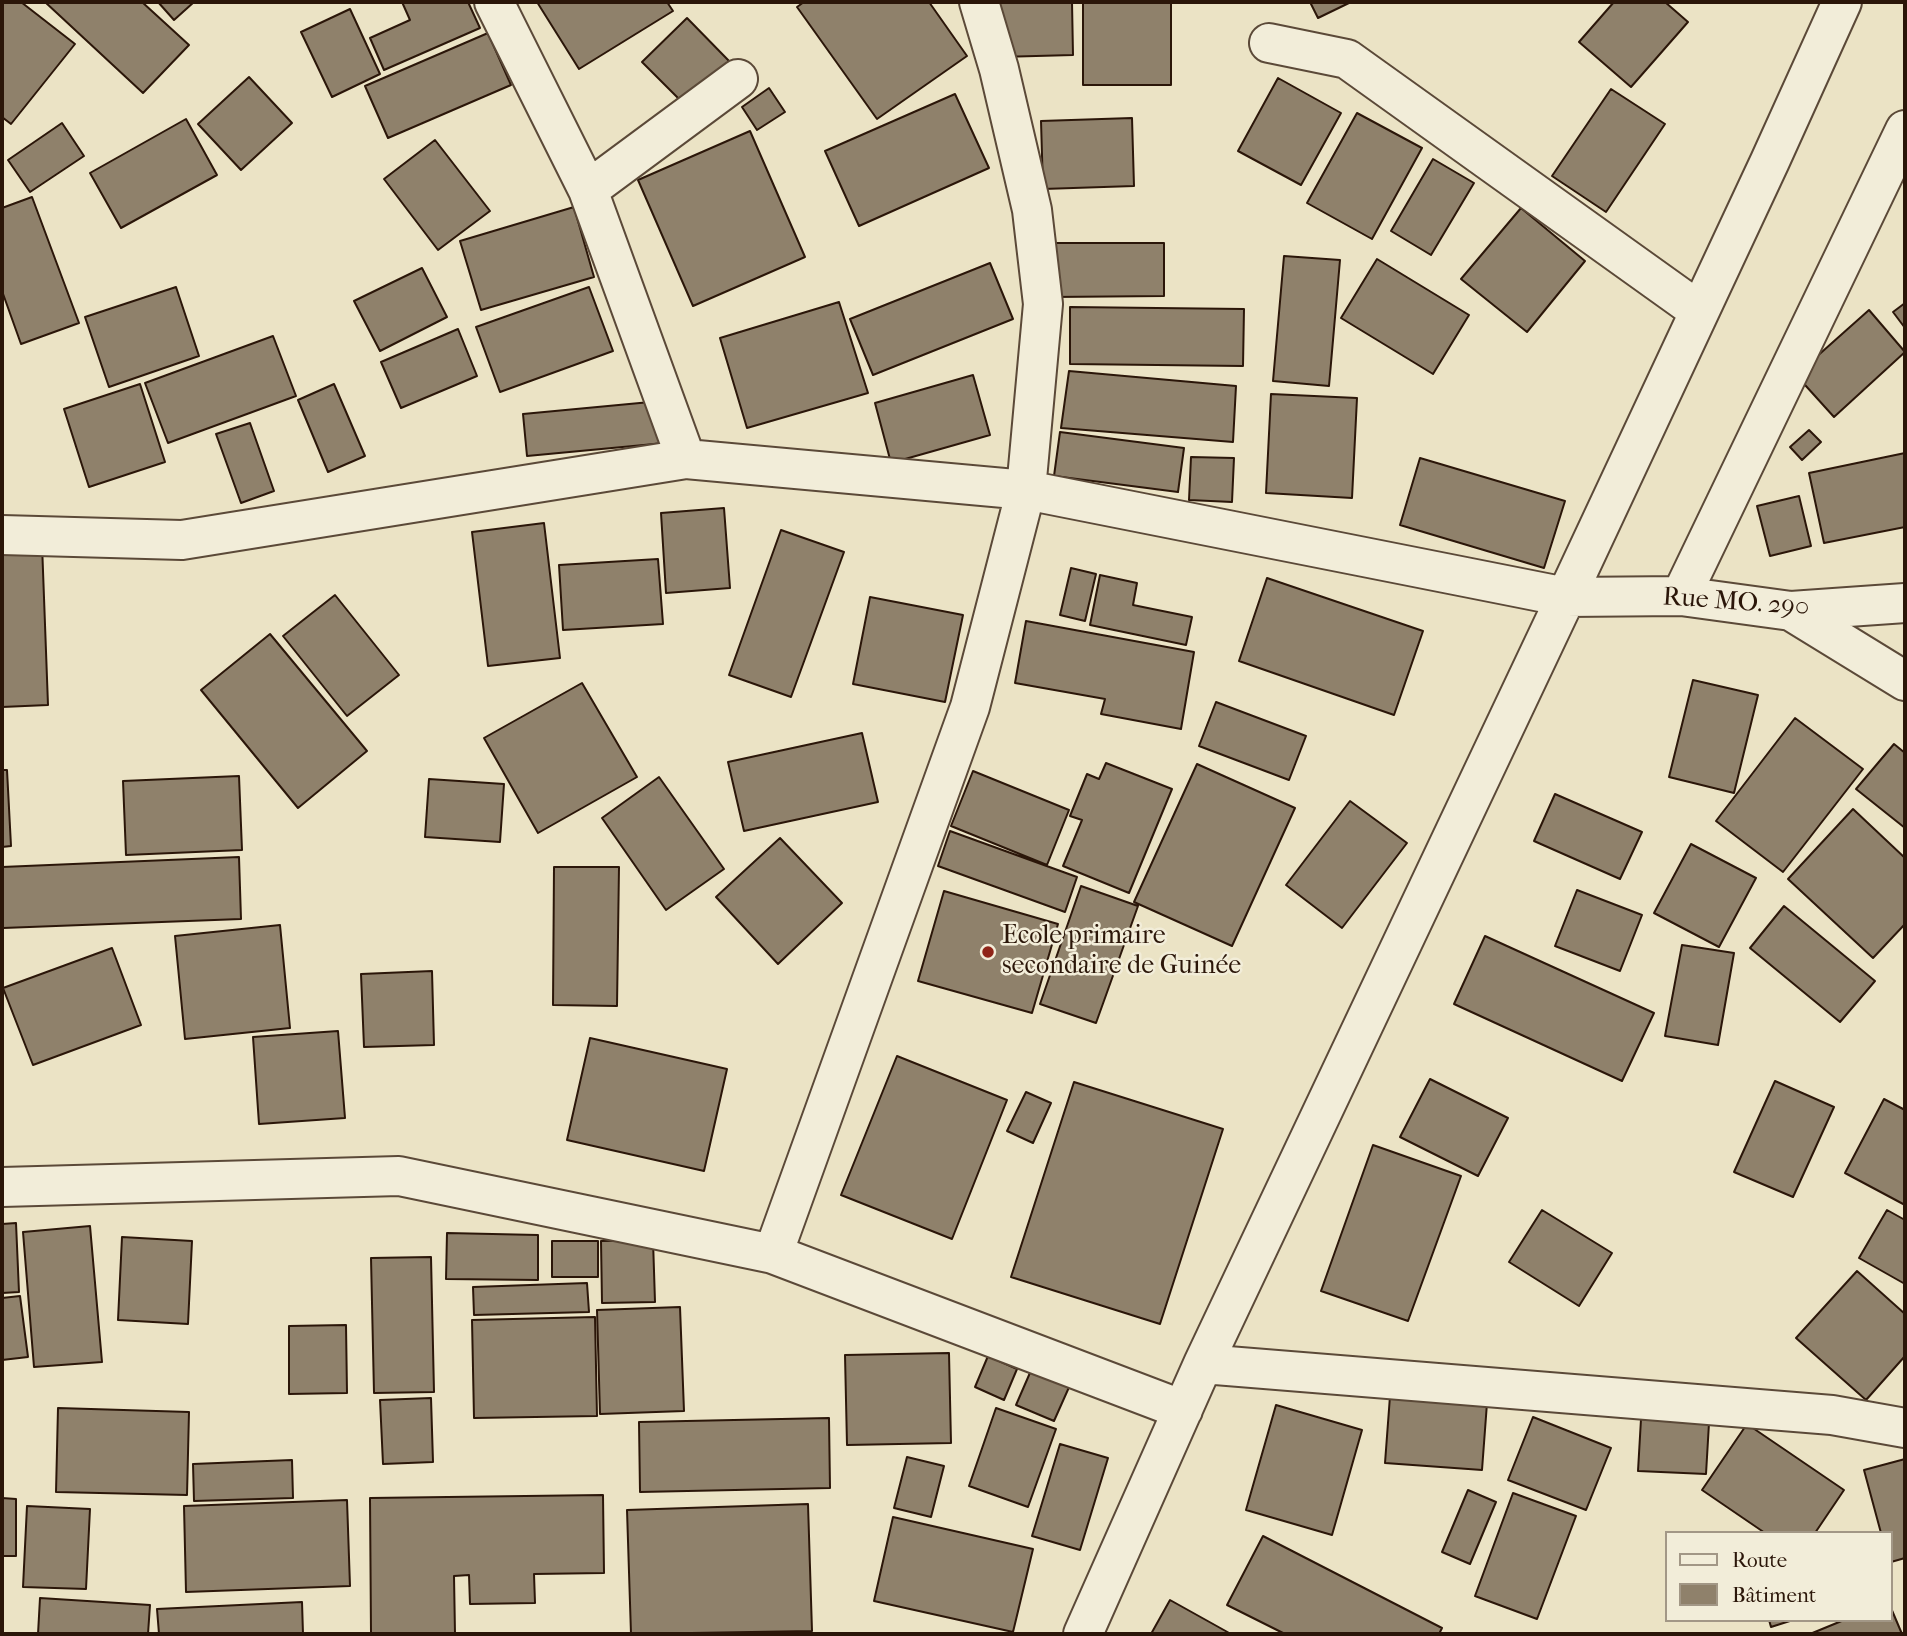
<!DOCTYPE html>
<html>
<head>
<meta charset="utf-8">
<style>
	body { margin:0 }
	#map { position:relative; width:1907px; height:1636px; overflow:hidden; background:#ebe3c5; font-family:"IM FELL French Canon",serif }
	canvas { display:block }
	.frame { position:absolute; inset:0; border:4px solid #2b1609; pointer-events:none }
	.legend { position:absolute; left:1665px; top:1531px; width:228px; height:91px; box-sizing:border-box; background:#f2edd9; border:2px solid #a29786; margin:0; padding:9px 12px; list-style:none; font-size:21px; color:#2b1609 }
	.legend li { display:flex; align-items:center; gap:14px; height:35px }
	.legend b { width:35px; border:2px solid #a29786 }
</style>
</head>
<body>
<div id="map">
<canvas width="1907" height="1636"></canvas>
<div class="frame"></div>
<ul class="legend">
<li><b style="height:9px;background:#f2edd9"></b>Route</li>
<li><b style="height:19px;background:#8f816b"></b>Bâtiment</li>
</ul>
</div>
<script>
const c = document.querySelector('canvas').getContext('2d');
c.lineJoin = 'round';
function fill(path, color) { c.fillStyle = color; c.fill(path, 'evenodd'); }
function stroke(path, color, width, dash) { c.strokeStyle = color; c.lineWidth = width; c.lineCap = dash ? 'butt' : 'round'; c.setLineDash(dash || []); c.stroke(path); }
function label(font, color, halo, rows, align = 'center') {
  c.font = font + ' "IM FELL French Canon",serif'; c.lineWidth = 5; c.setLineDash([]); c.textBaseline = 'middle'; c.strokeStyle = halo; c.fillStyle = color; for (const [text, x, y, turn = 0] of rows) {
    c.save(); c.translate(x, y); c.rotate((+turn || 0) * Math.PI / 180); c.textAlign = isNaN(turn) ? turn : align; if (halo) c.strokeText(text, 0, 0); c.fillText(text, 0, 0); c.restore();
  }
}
const building = new Path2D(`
	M2,2H21L75,44L11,124L2,117Z
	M45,2H142L189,45L143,93Z
	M158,2H194L174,20Z
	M402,2H468L480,28L384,70L370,38L410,20Z
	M537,2H667L673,11L579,69Z
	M804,2H929L967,56L877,119L797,7Z
	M997,2H1072L1073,55L999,57Z
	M1083,2H1171V85H1083Z
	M1310,2H1351L1318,18Z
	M1614,2H1665L1688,22L1631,87L1579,42Z
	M350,9L380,74L332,97L301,32Z
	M687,18L731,63L687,107L642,62Z
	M488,33L511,85L388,138L365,86Z
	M249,77L292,123L241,170L198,124Z
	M1278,78L1341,113L1301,185L1238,151Z
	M769,88L785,112L757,130L742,107Z
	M1611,89L1665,124L1606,212L1552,176Z
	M955,94L989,168L859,226L825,151Z
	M1357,113L1422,148L1372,239L1307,203Z
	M1132,118L1134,186L1043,189L1041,121Z
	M186,119L217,175L121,228L90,173Z
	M62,123L84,156L30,192L8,160Z
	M750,131L805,257L693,306L638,180Z
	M435,140L490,211L438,250L384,179Z
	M1433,159L1474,183L1431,255L1391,231Z
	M32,197L79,323L21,344L2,291V208Z
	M574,207L594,277L481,310L460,241Z
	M1521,208L1585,261L1527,332L1461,279Z
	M1052,243H1164V296L1052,297Z
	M1284,256L1340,260L1329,386L1273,381Z
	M1377,259L1469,315L1433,374L1341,318Z
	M990,263L1013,319L873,375L850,319Z
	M422,268L447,317L380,351L354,301Z
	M176,287L199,356L109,387L85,317Z
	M589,287L613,351L500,392L476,327Z
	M839,302L868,393L747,428L720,338Z
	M1905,303V328L1893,312Z
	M1070,307L1244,309L1243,366L1070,364Z
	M1869,310L1905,352L1834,417L1796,375Z
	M458,329L477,376L401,408L381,362Z
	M273,336L296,396L168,443L145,383Z
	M1069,371L1236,386L1233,442L1061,428Z
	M973,375L990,435L891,463L875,403Z
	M140,384L165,462L89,487L64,409Z
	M334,384L365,456L328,472L298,400Z
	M1271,394L1357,398L1352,498L1266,493Z
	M661,401L665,443L527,456L523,414Z
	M250,423L274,491L241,503L216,434Z
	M1809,430L1821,442L1802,460L1790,447Z
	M1060,432L1184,448L1178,492L1054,476Z
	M1905,453V527L1824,543L1809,473Z
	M1191,457L1234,458L1232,502L1189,500Z
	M1420,458L1565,501L1544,568L1400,525Z
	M1799,496L1811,546L1770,556L1757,506Z
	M724,508L730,588L666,593L661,513Z
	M544,523L560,658L488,666L472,532Z
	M781,530L844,552L791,697L729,675Z
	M42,544L48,705L2,707V545Z
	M658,559L663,624L563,630L559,565Z
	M1071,568L1096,574L1085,621L1060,615Z
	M1100,575L1137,583L1133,605L1192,617L1186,645L1090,625Z
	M1267,578L1423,631L1394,715L1239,661Z
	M335,595L399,675L347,716L283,636Z
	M870,597L963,615L945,702L853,684Z
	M1026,621L1194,652L1181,729L1101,714L1105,699L1015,683Z
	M270,634L367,751L298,808L201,690Z
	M1693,680L1758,695L1734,793L1669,777Z
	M582,683L637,777L538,833L484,738Z
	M1216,702L1306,736L1289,780L1199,746Z
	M1795,718L1863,769L1783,872L1716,821Z
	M862,733L878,802L744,831L728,762Z
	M1894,744L1905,753V828L1856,789Z
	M1106,763L1172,789L1129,893L1063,866L1082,820L1070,816L1087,774L1099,779Z
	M1197,764L1295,808L1232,946L1134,902Z
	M2,770H7L11,846L2,847Z
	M973,771L1069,810L1047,865L951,826Z
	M239,776L242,850L126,855L123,781Z
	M659,777L724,869L666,910L602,818Z
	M429,779L504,784L500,842L425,837Z
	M1555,794L1642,832L1620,879L1534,841Z
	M1350,801L1407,843L1342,928L1286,885Z
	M1853,809L1905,858V924L1873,958L1788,879Z
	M950,831L1077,877L1065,912L938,866Z
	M780,838L842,903L778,964L716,897Z
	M1691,844L1756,878L1719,947L1654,913Z
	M239,857L241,919L3,928L2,867Z
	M554,867H619L617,1006L553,1005Z
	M1081,886L1138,906L1096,1023L1040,1004Z
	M1577,890L1642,915L1620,971L1555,946Z
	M944,891L1058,924L1032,1013L918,981Z
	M1784,906L1875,981L1840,1022L1750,948Z
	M280,925L290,1028L185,1039L175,936Z
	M1485,936L1654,1013L1622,1081L1454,1004Z
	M1682,945L1734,953L1718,1045L1665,1036Z
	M112,948L141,1025L33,1065L3,988Z
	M432,971L434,1045L364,1047L361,974Z
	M338,1031L345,1118L259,1124L253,1037Z
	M590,1038L727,1069L704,1171L567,1140Z
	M897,1056L1007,1100L952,1239L841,1195Z
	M1430,1079L1508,1118L1478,1176L1400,1137Z
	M1775,1081L1834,1107L1793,1197L1734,1172Z
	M1074,1082L1223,1129L1160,1324L1011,1277Z
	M1026,1092L1051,1103L1033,1143L1007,1131Z
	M1884,1099L1905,1110V1205L1845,1173Z
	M1373,1145L1461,1176L1408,1321L1321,1291Z
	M1542,1210L1612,1253L1579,1306L1509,1262Z
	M1887,1210L1905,1220V1284L1859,1258Z
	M16,1223L19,1292L2,1293V1224Z
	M90,1226L102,1362L34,1367L23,1232Z
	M447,1233L538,1235V1280L446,1279Z
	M122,1237L192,1241L188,1324L118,1320Z
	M653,1240L655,1302L602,1303L601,1241Z
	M552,1241H598V1277H552Z
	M431,1257L434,1392L374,1393L371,1258Z
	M1857,1271L1905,1314V1356L1866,1400L1796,1338Z
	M587,1283L589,1312L474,1315L473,1287Z
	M20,1296L28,1357L2,1360V1298Z
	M680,1307L684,1411L600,1414L597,1310Z
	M595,1317L597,1416L474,1418L472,1320Z
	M346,1325L347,1393L289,1394V1326Z
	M949,1353L951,1443L847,1445L845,1355Z
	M988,1356L1017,1369L1004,1400L975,1387Z
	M1036,1359L1074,1376L1054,1421L1016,1405Z
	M1390,1396L1487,1403L1482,1470L1385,1463Z
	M431,1398L433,1462L383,1464L380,1400Z
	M1276,1405L1362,1430L1332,1535L1246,1510Z
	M58,1408L189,1412L187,1495L56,1492Z
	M996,1408L1056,1429L1028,1507L969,1486Z
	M1533,1417L1611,1448L1586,1510L1508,1480Z
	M829,1418L830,1488L640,1492L639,1422Z
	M1641,1419L1709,1423L1706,1474L1638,1471Z
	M1747,1424L1844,1490L1815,1533H1765L1702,1490Z
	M1060,1444L1108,1458L1080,1550L1032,1536Z
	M907,1457L944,1466L931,1517L894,1508Z
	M1905,1459V1558L1891,1562V1533H1881L1864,1470Z
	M292,1460L293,1498L194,1501L193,1464Z
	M1468,1490L1496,1502L1470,1564L1442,1552Z
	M1513,1493L1576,1516L1537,1619L1475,1596Z
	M603,1495L604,1573L534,1574L535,1603L470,1604L469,1575L454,1576L455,1634H371L370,1498Z
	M2,1498L16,1499V1556H2Z
	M347,1500L350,1586L186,1592L184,1506Z
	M808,1504L812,1631L631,1634L627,1510Z
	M27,1506L90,1509L86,1589L23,1587Z
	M893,1517L1033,1549L1013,1632L874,1601Z
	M1263,1536L1442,1628L1439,1634H1285L1227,1605Z
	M40,1598L150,1605L148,1634H38Z
	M1170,1600L1231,1634H1151Z
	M302,1602L303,1634H159L157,1609Z
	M1891,1608L1902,1634H1810L1844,1620H1891Z
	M1769,1620H1793L1771,1627Z`);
const minor = new Path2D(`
	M494,2L588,190L686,459
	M1269,43L1347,59L1699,311
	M588,190L738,79
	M2,535L182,540L686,459L1026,490L1566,597L1681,596L1791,611L1905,603
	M1681,596L1905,130
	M1791,611L1905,681
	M2,1187L399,1176L773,1254L1183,1410
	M773,1254L970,707L1026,490L1043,304L1032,210L999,69L979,2
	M1203,1364L1832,1415L1905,1428
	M1083,1634L1203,1364L1566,597L1770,161L1842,2`);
const markers = [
	[988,952,7,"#8f2418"]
];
const streetNames = [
	["Rue MO. 290",1736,603,4]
];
const poiNames = [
	["Ecole primaire",1002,937],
	["secondaire de Guinée",1002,967]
];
fill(building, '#8f816b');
stroke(building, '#2b1609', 2);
stroke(minor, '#5b4938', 42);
stroke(minor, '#f2edd9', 38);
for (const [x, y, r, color] of markers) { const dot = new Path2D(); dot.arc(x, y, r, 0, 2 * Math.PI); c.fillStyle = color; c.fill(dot); stroke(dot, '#f2edd9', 2.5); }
label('26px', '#2b1609', '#f2edd9', streetNames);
label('26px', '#2b1609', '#f2edd9', poiNames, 'left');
</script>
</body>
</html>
